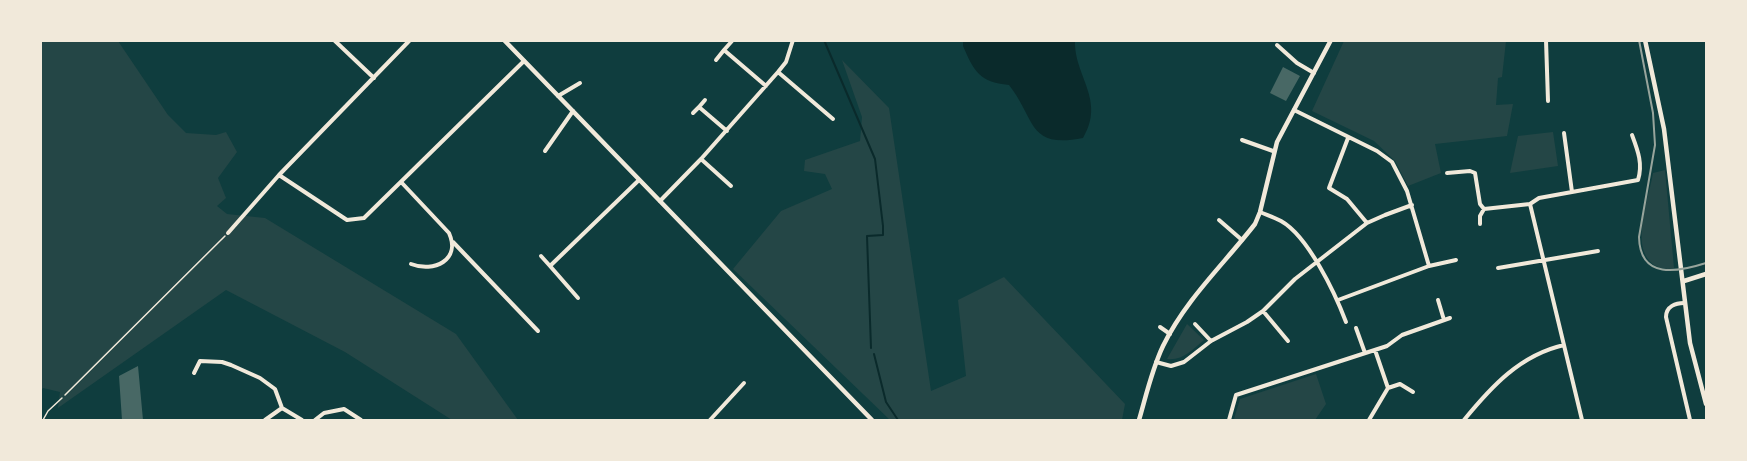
<!DOCTYPE html>
<html>
<head>
<meta charset="utf-8">
<style>
	body { margin:0 }
	#map { position:relative; width:1747px; height:461px; overflow:hidden; background:#0f3d3e; font-family:"Exo 2",sans-serif }
	canvas { display:block }
	.frame { position:absolute; inset:0; border:42px solid #f1e9da; pointer-events:none }
</style>
</head>
<body>
<div id="map">
<canvas width="1747" height="461"></canvas>
<div class="frame"></div>
</div>
<script>
const c = document.querySelector('canvas').getContext('2d');
c.lineJoin = 'round';
function fill(path, color) { c.fillStyle = color; c.fill(path, 'evenodd'); }
function stroke(path, color, width, dash) { c.strokeStyle = color; c.lineWidth = width; c.lineCap = dash ? 'butt' : 'round'; c.setLineDash(dash || []); c.stroke(path); }
const green = new Path2D(`
	M41,41H118L168,115L186,133L216,135L226,132L237,152L218,178L226,198L217,206L227,214L265,218L456,334L518,420H452L345,352L226,290L58,408L60,392L43,388L41,390Z
	M1344,41H1506L1502,77L1498,78L1496,105L1513,104L1507,136L1435,144L1441,173L1408,186L1395,161L1374,141L1312,111Z
	M842,60L889,108L931,391L966,376L958,300L1004,277L1125,404L1122,420H890L733,269L781,211L832,189L825,174L804,171L805,160L860,141L862,117Z
	M1553,132L1558,166L1510,173L1518,136Z
	M1665,170L1674,268C1668,270 1662,269 1656,266C1628,250 1649,198 1653,173Z
	M1187,324L1204,340C1193,349 1183,361 1167,359Z
	M1316,374L1326,404L1315,420H1241L1234,419L1240,399Z`);
const water = new Path2D(`
	M963,41H1075C1074,76 1106,100 1083,138C1027,149 1036,119 1009,85C979,82 974,71 963,46Z`);
const stream = new Path2D(`
	M824,40L875,159L883,226V235L867,236L871,348
	M874,354L886,402L898,420`);
const building = new Path2D(`
	M1283,67L1300,76L1286,101L1270,93Z
	M138,366L143,420H122L119,376Z`);
const path = new Path2D(`
	M65,395L225,236`);
const service = new Path2D(`
	M43,420L48,411L62,398`);
const minor = new Path2D(`
	M334,40L374,78
	M1546,40L1548,101
	M1277,45L1297,63L1314,73
	M724,50L732,41
	M716,60L724,50L766,86
	M778,72L833,119
	M558,96L580,83
	M699,107L705,100
	M1294,110L1377,151L1392,162L1407,191L1429,266
	M693,113L699,107L727,131
	M1564,133L1572,192
	M1348,138L1329,188L1347,199L1367,223
	M1242,140L1273,151
	M545,151L573,111
	M701,159L731,186
	M1447,173L1470,171L1475,173L1480,204L1484,209L1530,204L1539,198L1638,180C1643,164 1638,151 1632,135
	M279,175L347,220L364,218L524,61
	M402,183L449,233C461,260 434,273 411,264
	M660,201L701,159L778,72L786,62L793,40
	M1530,204L1582,420
	M1260,212C1267,215 1274,217 1281,221C1308,236 1335,293 1346,322
	M1219,220L1242,240
	M1480,224V216L1484,209
	M228,233L279,175L410,40
	M453,242L538,331
	M541,256L550,266
	M1498,268L1598,251
	M578,298L550,266L639,180
	M1338,300L1429,266L1456,260
	M1438,300L1444,320
	M1684,303C1676,303 1666,306 1666,317L1690,420
	M1263,311L1288,341
	M1195,324L1211,341
	M1160,327L1170,334
	M1356,328L1365,353
	M1156,362L1171,366L1184,362L1211,341L1247,322L1263,311L1295,279L1367,223L1385,215L1412,205
	M194,373L200,361L222,362L231,365L260,378L275,389L282,408
	M1388,388L1400,384L1413,392
	M265,420L282,408L302,420
	M315,420L324,413L344,409L361,420
	M710,420L744,383
	M1229,420L1236,395L1387,346L1402,335L1450,318
	M1369,420L1388,388L1375,350
	M1464,420C1491,387 1520,355 1564,345`);
const tertiary = new Path2D(`
	M504,40L872,420
	M1645,40L1664,129L1690,343L1706,404
	M1684,281L1706,274
	M1139,420C1146,396 1152,369 1163,346C1186,299 1224,264 1255,224L1260,212L1277,142L1331,40`);
const rail = new Path2D(`
	M1639,40L1653,113L1655,145L1639,237C1640,280 1678,272 1706,263`);
fill(green, '#244646');
fill(water, '#0a2a2b');
stroke(stream, '#0a2a2b', 2);
fill(building, '#486865');
stroke(path, '#f1e9da', 1.5);
stroke(service, '#f1e9da', 1.5);
stroke(minor, '#f1e9da', 4);
stroke(tertiary, '#f1e9da', 4.5);
stroke(rail, '#97a49c', 2);
</script>
</body>
</html>
